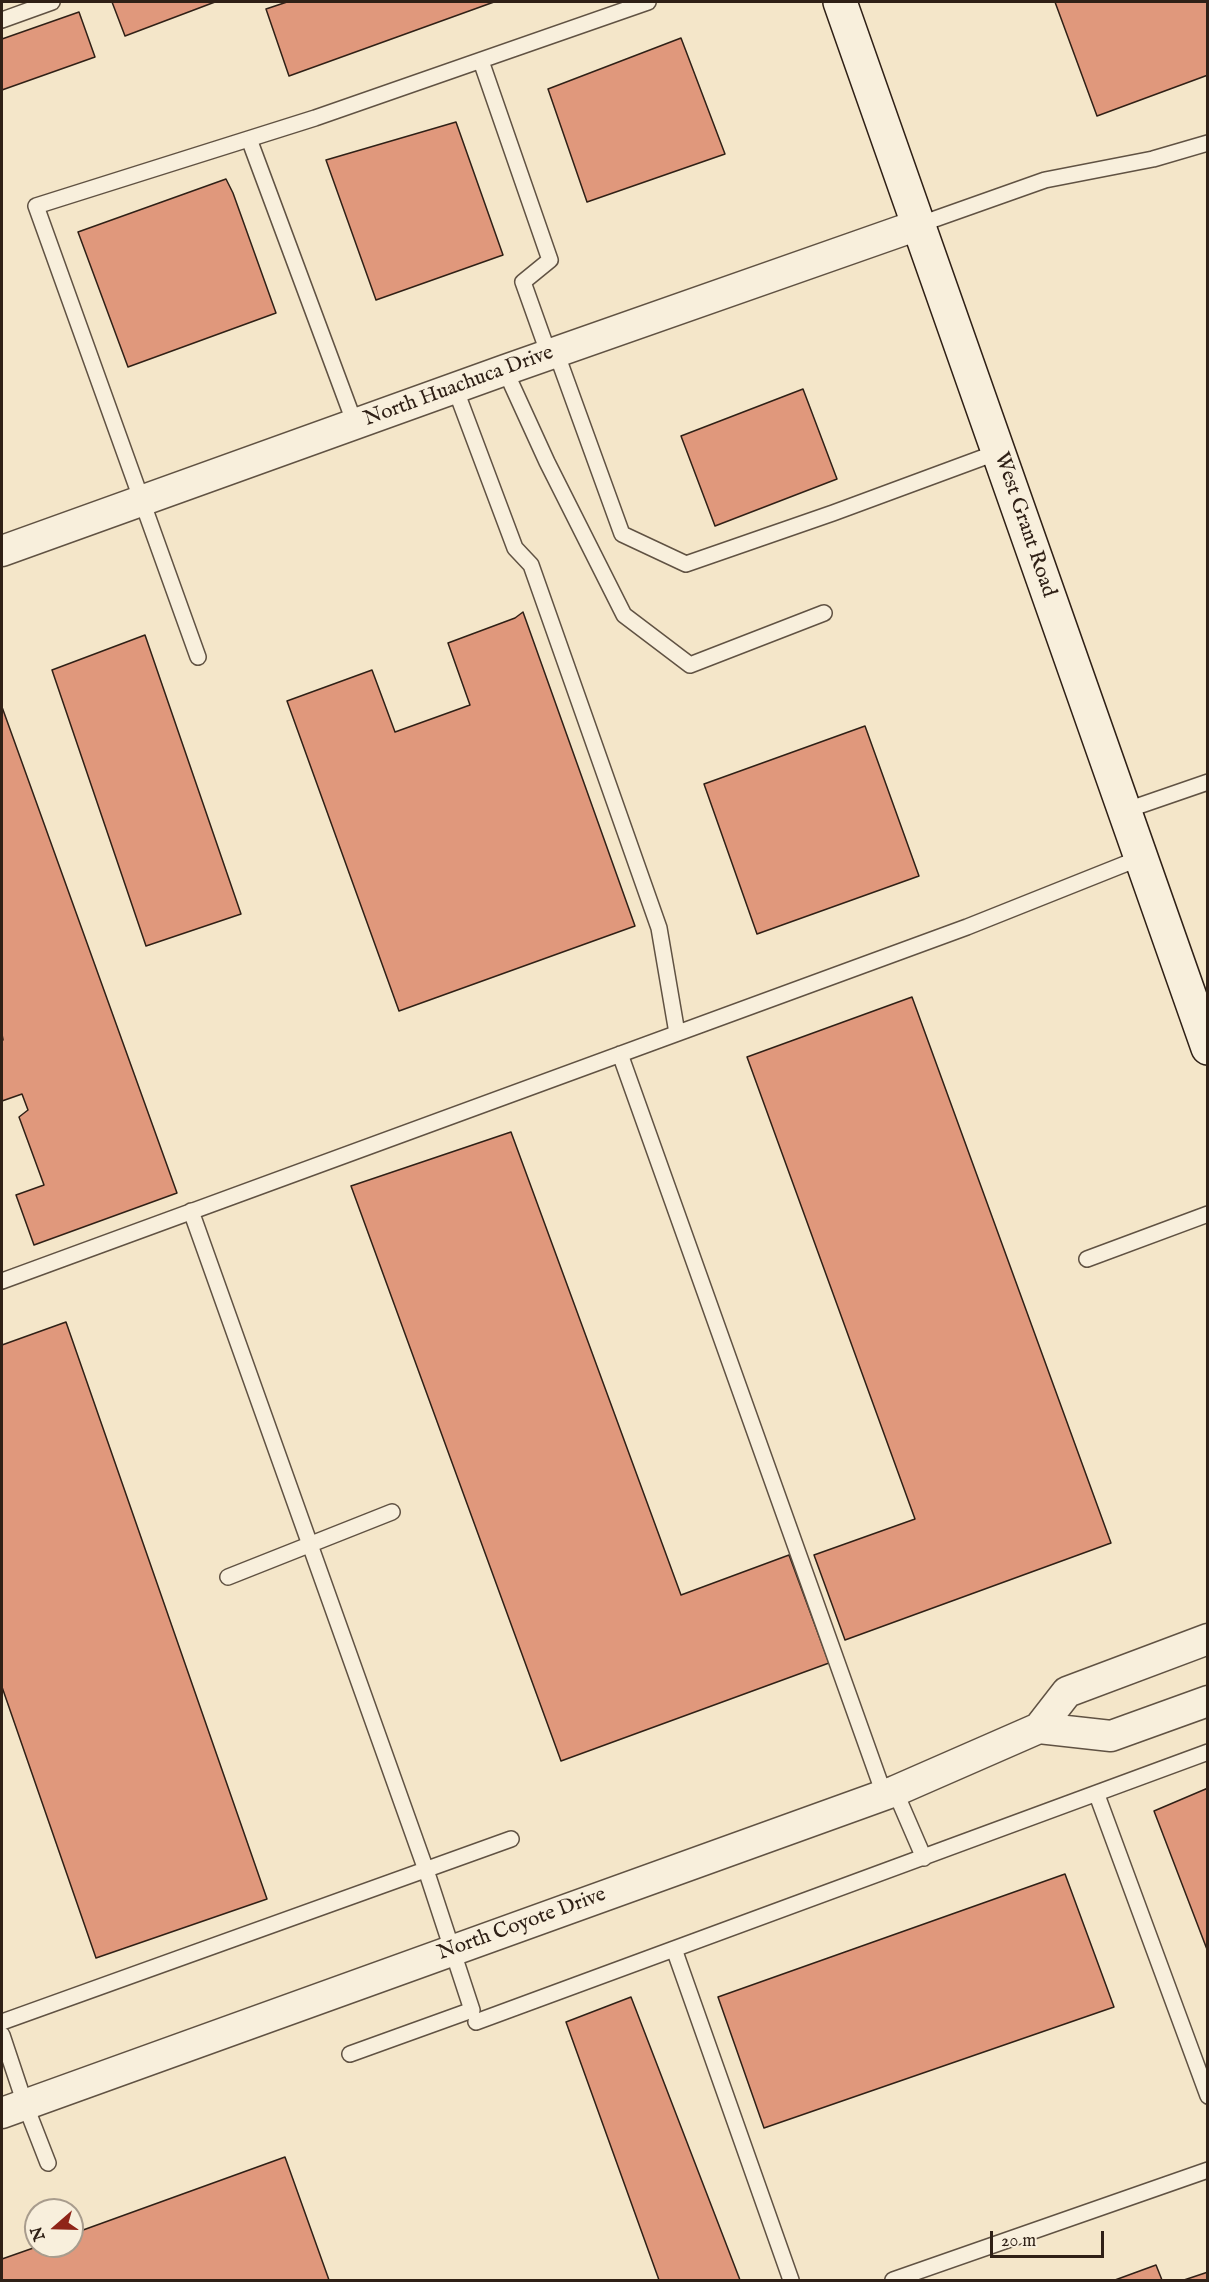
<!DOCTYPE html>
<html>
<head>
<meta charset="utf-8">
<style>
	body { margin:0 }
	#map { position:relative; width:1209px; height:2282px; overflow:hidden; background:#f4e6c9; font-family:"IM FELL English",serif }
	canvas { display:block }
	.frame { position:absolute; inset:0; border:3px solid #2f2016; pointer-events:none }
	.north { position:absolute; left:24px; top:2198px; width:60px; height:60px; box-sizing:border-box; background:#f8efdc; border:2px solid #a89c8d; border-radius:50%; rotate:250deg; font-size:16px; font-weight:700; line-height:24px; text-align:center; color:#2f2016 }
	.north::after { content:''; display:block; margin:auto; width:21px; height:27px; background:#8f2418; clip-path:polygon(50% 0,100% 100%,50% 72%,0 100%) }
	.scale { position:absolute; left:990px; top:2231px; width:114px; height:27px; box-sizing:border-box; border:3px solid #2f2016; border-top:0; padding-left:8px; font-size:18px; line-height:21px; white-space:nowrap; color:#2f2016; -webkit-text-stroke:4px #f8efdc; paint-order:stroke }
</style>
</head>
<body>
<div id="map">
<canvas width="1209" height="2282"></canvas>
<div class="frame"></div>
<div class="north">N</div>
<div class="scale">20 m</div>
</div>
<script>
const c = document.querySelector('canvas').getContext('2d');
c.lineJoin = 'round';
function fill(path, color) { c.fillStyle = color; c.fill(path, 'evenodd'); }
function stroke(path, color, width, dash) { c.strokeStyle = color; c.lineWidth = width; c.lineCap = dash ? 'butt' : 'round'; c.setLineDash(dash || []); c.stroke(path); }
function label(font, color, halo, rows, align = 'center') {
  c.font = font + ' "IM FELL English",serif'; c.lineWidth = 5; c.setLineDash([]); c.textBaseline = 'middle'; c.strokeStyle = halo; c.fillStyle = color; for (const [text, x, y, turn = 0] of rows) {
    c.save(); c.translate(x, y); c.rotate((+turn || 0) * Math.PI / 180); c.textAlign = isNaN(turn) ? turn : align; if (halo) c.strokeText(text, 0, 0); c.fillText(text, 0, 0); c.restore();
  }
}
const building = new Path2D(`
	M112,2H215L125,36Z
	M287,2H494L289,76L266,9Z
	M1055,2H1208V75L1097,116Z
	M79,12L95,57L2,90V39Z
	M681,38L725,154L587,202L548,89Z
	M456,122L503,255L376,300L326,160Z
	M226,179L233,193L276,313L128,367L78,232Z
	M803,389L837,479L715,526L681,436Z
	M523,612L635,926L399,1011L287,701L372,670L395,732L470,705L448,643L515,618Z
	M145,635L241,914L146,946L52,670Z
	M2,707L177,1193L34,1245L16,1195L44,1185L19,1117L28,1110L22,1094L2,1101V1040H3L2,1034Z
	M865,726L919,876L757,934L704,784Z
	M912,997L1111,1543L845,1640L814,1555L915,1519L747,1057Z
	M511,1132L681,1595L789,1555L829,1663L561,1761L351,1186Z
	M66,1322L267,1899L96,1958L2,1687V1345Z
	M1208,1788V1952L1154,1811Z
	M1065,1874L1114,2007L764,2128L718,1997Z
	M631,1997L740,2280H659L566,2022Z
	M285,2157L329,2280H2V2259L39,2246H72V2234Z
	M1156,2265L1162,2280H1115Z
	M1208,2272V2280H1184Z`);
const service = new Path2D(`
	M2,20L52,2
	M481,61L550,260L523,282L549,355
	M249,139L355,424
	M918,225L1045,180L1153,159L1208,143
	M556,352L622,534L686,564L833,513L998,452
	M505,370L547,462L624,615L690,665L824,613
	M455,388L515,548L531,565L659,928L677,1033
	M198,657L36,206L315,118L648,2
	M1124,811L1208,782
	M620,1054L884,1794
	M191,1211L426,1870L472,2010L350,2054
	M1087,1259L1208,1214
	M2,1281L967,927L1140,858
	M228,1577L392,1512
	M895,1791L924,1858
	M1097,1795L1208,2096
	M674,1949L791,2280
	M2,2022L511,1839
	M476,2022L1208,1752
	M2,2035L25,2104L48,2163
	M893,2280L1208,2170`);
const minor = new Path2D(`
	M2,551L505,370L918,225
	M1039,1728L1111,1736L1208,1701
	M2,2113L895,1791L1039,1728L1067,1692L1208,1639`);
const secondary = new Path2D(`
	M840,2L1208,1048`);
const streetNames = [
	["North Huachuca Drive",459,387,-20],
	["West Grant Road",1024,525,71],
	["North Coyote Drive",522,1925,-20]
];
fill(building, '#e0987c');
stroke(building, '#2f2016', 1.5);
stroke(service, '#605243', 18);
stroke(minor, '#605243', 33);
stroke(secondary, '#2f2016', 36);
stroke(service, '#f8efdc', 15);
stroke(minor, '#f8efdc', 30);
stroke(secondary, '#f8efdc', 33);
label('21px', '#2f2016', '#f8efdc', streetNames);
</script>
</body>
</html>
